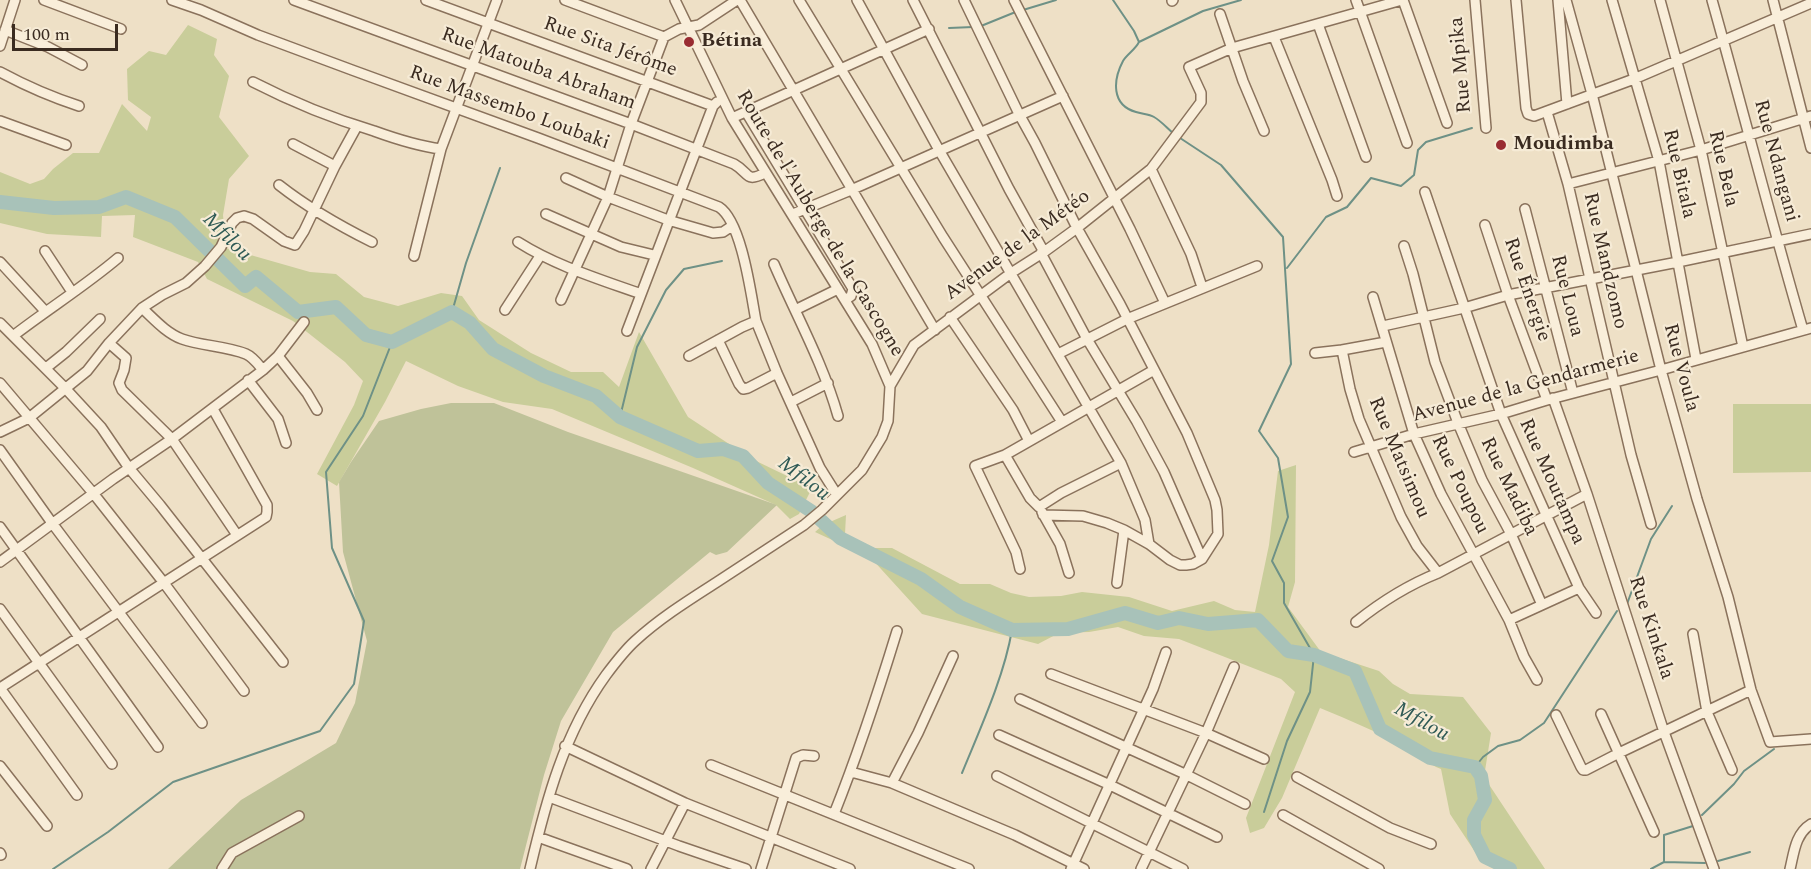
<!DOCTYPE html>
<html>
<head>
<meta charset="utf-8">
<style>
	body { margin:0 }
	#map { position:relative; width:1811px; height:869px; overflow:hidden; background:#eee0c6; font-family:Spectral,serif }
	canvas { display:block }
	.scale { position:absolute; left:12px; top:24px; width:106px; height:27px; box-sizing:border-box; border:3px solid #3a2b20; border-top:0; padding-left:8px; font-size:18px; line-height:21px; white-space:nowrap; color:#3a2b20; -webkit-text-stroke:4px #f6ebd6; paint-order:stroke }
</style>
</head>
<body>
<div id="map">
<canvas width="1811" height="869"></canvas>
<div class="scale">100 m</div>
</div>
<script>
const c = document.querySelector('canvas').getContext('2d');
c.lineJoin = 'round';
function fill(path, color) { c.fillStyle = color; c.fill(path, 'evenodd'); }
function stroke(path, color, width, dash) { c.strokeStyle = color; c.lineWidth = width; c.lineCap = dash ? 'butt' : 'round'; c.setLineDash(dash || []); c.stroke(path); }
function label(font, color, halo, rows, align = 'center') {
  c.font = font + ' Spectral,serif'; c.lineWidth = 4.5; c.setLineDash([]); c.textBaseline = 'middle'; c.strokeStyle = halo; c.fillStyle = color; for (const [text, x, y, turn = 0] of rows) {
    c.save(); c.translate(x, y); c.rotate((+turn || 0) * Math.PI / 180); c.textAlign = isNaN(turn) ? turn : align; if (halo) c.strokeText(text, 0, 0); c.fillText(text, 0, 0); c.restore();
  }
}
const green = new Path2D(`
	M188,25L217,39L214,55L229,76L219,117L249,156L229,179L223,215L226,248L310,272L336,274L364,297L398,306L441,293L462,296L479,320L531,353L571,372H603L619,387L639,332L688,417L752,459L812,488L799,514L790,519L776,505L693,468L552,409L503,402L458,386L406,361L385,402L337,486L317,474L354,405L363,381L345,362L293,321L207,279L198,262L133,237L135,215L102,216L101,237L47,234L0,223V172L30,184L44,179L53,169L73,153H99L122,104L147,131L151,117L128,100L127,69L149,51L166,55Z
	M1733,404H1811V472L1733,473Z
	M1296,465L1295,582L1288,607L1321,652L1379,671L1393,684L1410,694L1463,697L1491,733L1484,777L1545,869H1495L1481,861L1450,814L1441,769C1428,764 1417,755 1405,747C1378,732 1349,720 1320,708L1282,798L1264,828L1250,833L1246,818L1295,692L1281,679L1179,639L1144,636L1118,627L1089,632L1059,633L1038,644L922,614L871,558L815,532L823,525L846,515L845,534L874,548H892L960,584H990L1011,593L1029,597L1061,596L1082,592L1129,597L1172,611L1214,601L1235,610L1255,612L1269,545L1278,471Z`);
const cemetery = new Path2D(`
	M451,403H494L568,432L777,505L727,552L716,555L710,552L613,632L561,721L544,775L520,869H168L241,800L336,743L355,703L367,641L343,552L339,482L351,462L379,421L421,409Z`);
const stream = new Path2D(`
	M1113,0L1134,31L1139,42C1135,50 1127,54 1123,61C1113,80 1111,105 1136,112C1142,114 1149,114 1154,117C1161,121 1167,128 1173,133
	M1023,10L1056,0
	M981,26L1018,11
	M949,28L973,27
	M1139,42L1203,11L1241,0
	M1177,136L1221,165L1283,237L1291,364L1259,431L1278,458L1288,517L1272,561L1284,583V603L1314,655L1310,692L1287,741L1264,812
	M1287,268L1326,217L1347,207L1371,178L1401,186L1414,175L1418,150L1426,142L1472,128
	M452,312L466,263L500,168
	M620,417L637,347L666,290L684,269L722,261
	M1627,604L1651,539L1672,506
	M1475,767L1483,757L1498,746L1520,740L1544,723L1617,611
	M962,773C980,729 1004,677 1012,630
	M1702,815L1734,784L1744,771L1774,749
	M1718,861L1750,852
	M1664,862L1705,863
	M53,869L108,832L173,782L320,731L354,684L364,621L332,548L326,472L363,416L392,342
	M1651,869L1664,862V835L1693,826`);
const river = new Path2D(`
	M0,202L54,208L99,207L126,197L175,217L245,286L256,277L298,312L336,307L366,335L392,342L452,312L470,323L493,349L544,376L596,396L620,417L698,451L723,449L743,456L768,483L811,511L840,538L921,579L960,607L1012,630L1068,629L1125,613L1158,623L1179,618L1208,624L1258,620L1288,651L1314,655L1355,671L1380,729L1430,758L1475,767L1481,776L1485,800L1474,820V835L1485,857L1510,869`);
const minor = new Path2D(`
	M44,0L121,29
	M172,0L201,10L258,35L352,70L538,138L719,207C742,222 751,295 756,321
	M294,0L631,124L734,164C750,173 745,183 765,173
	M426,0L713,106
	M565,0L664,37
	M740,0L935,330
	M799,0L943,237L1062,422
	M857,0L939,150L1121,463L1145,520L1149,544
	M913,0L1009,189L1044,252
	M964,0L1019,114L1035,143L1077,228L1120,304L1187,433L1215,500L1217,510L1218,534L1202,559L1193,564L1186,565H1180L1170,560L1149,544L1124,530L1107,523L1083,516L1043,515
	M1014,0L1130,229L1165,303
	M1356,0L1407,143
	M1403,0L1447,123
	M1475,0L1486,128
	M1516,0L1526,108L1528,114L1534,116L1634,79L1811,3
	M1558,0L1567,104
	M1566,0L1592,94L1661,370L1697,499L1728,597L1751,690L1770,742L1811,739
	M1612,0L1659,161L1696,359
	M1660,0L1701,150L1743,347
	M1712,0C1743,110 1771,221 1803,330
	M1773,0L1811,148
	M1172,1L1173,0
	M1220,14L1243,81L1264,131
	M1318,24L1366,157
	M5,30L48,47L82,65
	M1274,37L1332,180L1337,196
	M0,46L15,0
	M0,72C26,86 51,97 79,106
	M253,82C292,102 331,118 374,131C396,139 418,146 441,149
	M746,112L853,289L851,296L845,300
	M1547,112L1568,184L1631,455L1651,524
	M732,118L929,29
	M0,121L66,145
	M293,144L335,166
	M1151,169L1191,254L1202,287
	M566,178L608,197L668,220L713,233L723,232L732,226
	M1568,184L1701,150L1811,116
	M279,185C307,207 340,226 372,242
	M1425,192L1501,414L1579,588L1596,613
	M1525,209L1573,393
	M546,214L621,247L654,255
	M793,214L851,190L1063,96
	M1485,225L1508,295L1547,400
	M518,242C556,266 599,279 641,294
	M1404,246L1413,274L1435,362L1458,423L1482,480L1511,534L1542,605
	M45,251L72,292
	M1041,253L1087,339L1137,422L1164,472L1202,559
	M414,256L441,149L497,0
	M0,262L45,311
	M774,264C796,315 823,363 838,416
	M1373,297L1414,434L1441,494L1509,620L1524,657L1537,680
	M561,300L608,197L631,124L664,37L679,29L699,25L737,0
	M142,308C154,319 166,333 182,339C201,346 227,346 246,354C253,357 258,364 263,370
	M505,310L540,256
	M795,310L838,289
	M950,317L1013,410L1029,441
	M0,323L65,388L101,427L129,468L160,505L283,662
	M1383,326L1464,308L1508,295L1678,262L1811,234
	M627,331L713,106L717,102
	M13,336C48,309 85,286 118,258
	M718,340L739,384L743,389L748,388L777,373
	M109,343L126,358L124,370L119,383L122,390L172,439L237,535
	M1342,350L1350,389L1359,419L1401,517L1417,546L1438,573
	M1315,353L1342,350L1386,342
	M1058,354L1127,319L1257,266
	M278,356L307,393L317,410
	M689,356L742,327L756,321L777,373L820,468L837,495
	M46,368L66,352L100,319
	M248,380L278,419L286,443
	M0,383L93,493L164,583L244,691
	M890,386L914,345L1011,273L1044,252L1077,228L1151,169L1201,102V93L1189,67L1232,48L1402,0
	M1553,398L1587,494L1664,732L1714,869
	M791,402L828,383
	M0,432L29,418L87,371L109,343L142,308L162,295L186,283L205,266L221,247L232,223L237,218L244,216L253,219L284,241L295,245L304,231L335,166L357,126
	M0,450L52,523L202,723
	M1354,452L1414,434L1501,414L1547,400L1661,370L1811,328
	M1005,455L1030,498L1039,507L1061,493L1121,463
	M1042,512L1060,544L1069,573
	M0,527L158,747
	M0,562L113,479L172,439L263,370L278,356L304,322
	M1020,569L1016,552L975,466L1005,455L1154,370
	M1117,583L1124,530
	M0,609L112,764
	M1509,620L1579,588
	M1356,622C1381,602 1408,585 1438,573L1587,494
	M1693,634L1707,712L1732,770
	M1051,674L1206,733L1264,759
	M0,688L266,517L267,512V505L213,409
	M0,688L77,795
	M1020,699L1187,775L1245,804
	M1601,714L1654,832
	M1556,715L1581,767L1583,770H1586L1619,753L1751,690
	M999,735L1110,785L1217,837
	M565,746L685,803L850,869
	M711,765L969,869
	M0,766L47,826
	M851,772L892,783L1015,835L1084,869
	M997,776L1183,869
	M1297,777L1390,828L1431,844
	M892,783L918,733L953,656
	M549,797L679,846L746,869
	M834,814C858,754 878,693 897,631
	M1283,815L1379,869
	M538,837L627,869
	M0,853L1,855
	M222,869L232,853L299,816
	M530,869C546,801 564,733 606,675C615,663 624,651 635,641C660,618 689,600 717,582C746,563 775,544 804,525L822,510L862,470L882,437L888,421L890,386L872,344L732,118L675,0
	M651,869L685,803
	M761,869L796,758L803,755L814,756
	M1071,869L1153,689L1166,652
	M1141,869L1206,733L1234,667
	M1790,869C1794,853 1795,834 1811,824`);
const markers = [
	[689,42,6,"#992c32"],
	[1501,145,6,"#992c32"]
];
const poiNames = [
	["Bétina",701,42],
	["Moudimba",1513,145]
];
const streetNames = [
	["Rue Sita Jérôme",610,48,20],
	["Rue Mpika",1462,65,-95],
	["Rue Matouba Abraham",538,70,20],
	["Rue Massembo Loubaki",509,109,20],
	["Rue Ndangani",1775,161,75],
	["Rue Bela",1722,169,77],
	["Rue Bitala",1678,174,77],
	["Route de l'Auberge de la Gascogne",819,224,59],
	["Avenue de la Météo",1018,246,-36],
	["Rue Mandzomo",1604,261,77],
	["Rue Énergie",1526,290,71],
	["Rue Loua",1566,296,76],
	["Rue Voula",1680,368,75],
	["Avenue de la Gendarmerie",1526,387,-15],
	["Rue Matsimou",1398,458,67],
	["Rue Moutampa",1551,482,66],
	["Rue Poupou",1459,485,64],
	["Rue Madiba",1508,487,64],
	["Rue Kinkala",1650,628,72]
];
const waterNames = [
	["Mfilou",226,238,45],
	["Mfilou",803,480,37],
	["Mfilou",1421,723,29]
];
fill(green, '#c9cd9a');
fill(cemetery, '#bfc299');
stroke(stream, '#6e9186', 2);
stroke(river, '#a8c2b9', 14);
stroke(minor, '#8a725c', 12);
stroke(minor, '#f9eeda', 9);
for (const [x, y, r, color] of markers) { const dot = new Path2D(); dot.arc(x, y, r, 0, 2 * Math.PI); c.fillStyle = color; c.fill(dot); stroke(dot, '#f6ebd6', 2); }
label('bold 20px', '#3a2b20', '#f6ebd6', poiNames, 'left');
label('20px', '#3a2b20', '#f6ebd6', streetNames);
label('italic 21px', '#2f5a55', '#f6ebd6', waterNames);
</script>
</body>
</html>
